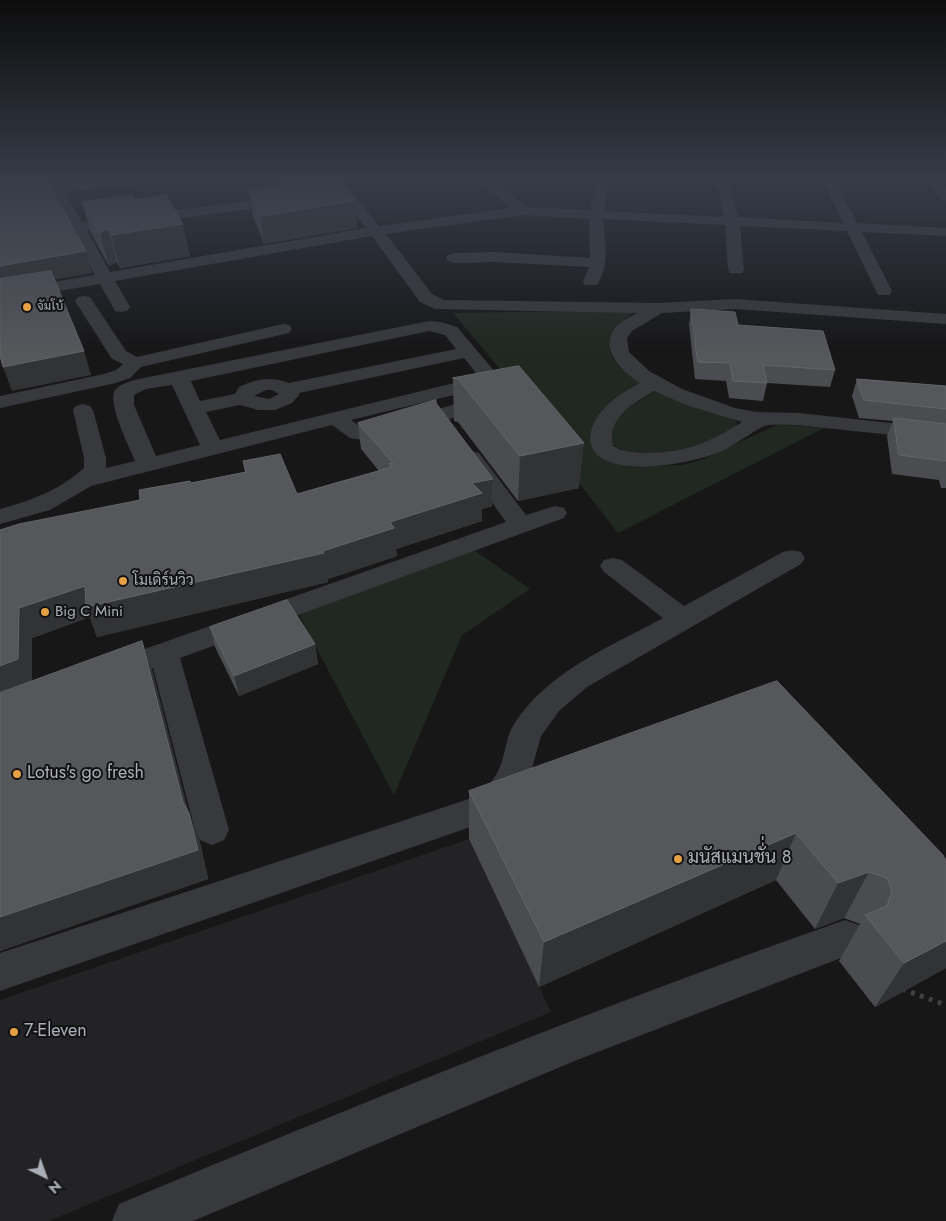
<!DOCTYPE html>
<html>
<head>
<meta charset="utf-8">
<style>
	body { margin:0 }
	#map { position:relative; width:946px; height:1221px; overflow:hidden; background:#171718; font-family:Jost,sans-serif }
	canvas { display:block }
	.north { position:absolute; left:20px; top:1151px; width:50px; height:50px; -webkit-text-stroke:4px #121214; paint-order:stroke; rotate:138deg; font-size:14px; font-weight:700; line-height:20px; text-align:center; color:#aaafb7 }
	.north::after { content:''; display:block; margin:auto; width:18px; height:22px; background:#aaafb7; clip-path:polygon(50% 0,100% 100%,50% 72%,0 100%) }
</style>
</head>
<body>
<div id="map">
<canvas width="946" height="1221"></canvas>
<div class="north">N</div>
</div>
<script>
const c = document.querySelector('canvas').getContext('2d');
c.lineJoin = 'round';
function fill(path, color) { c.fillStyle = color; c.fill(path, 'evenodd'); }
function stroke(path, color, width, dash) { c.strokeStyle = color; c.lineWidth = width; c.lineCap = dash ? 'butt' : 'round'; c.setLineDash(dash || []); c.stroke(path); }
function label(font, color, halo, rows, align = 'center') {
  c.font = font + ' Jost,Sarabun,sans-serif'; c.lineWidth = 4; c.setLineDash([]); c.textBaseline = 'middle'; c.strokeStyle = halo; c.fillStyle = color; for (const [text, x, y, turn = 0] of rows) {
    c.save(); c.translate(x, y); c.rotate((+turn || 0) * Math.PI / 180); c.textAlign = isNaN(turn) ? turn : align; if (halo) c.strokeText(text, 0, 0); c.fillText(text, 0, 0); c.restore();
  }
}
const built = new Path2D(`
	M469,839L551,1012L49,1221H0V1000Z`);
const green = new Path2D(`
	M638,310C595,336 603,358 641,384L593,445L654,466L683,465L703,459L779,424L824,428L618,533L521,408L524,398L453,313Z
	M656,391L735,420L737,424L735,430C702,444 641,469 609,442C610,416 636,402 656,391Z
	M474,550L530,589L462,635L394,795L298,613Z`);
const path = new Path2D(`
	M902,989L946,1005`);
const minor = new Path2D(`
	M47,181H59L61,184L94,181H133L132,184L127,185L65,192L82,222L287,196L294,200L287,204L87,230L110,272L366,228L332,181H344L379,226L511,208L479,181H493L527,207L590,210L596,181H608L604,211L724,217L717,181H729L738,217L843,223L823,181H835L857,223L946,228V236L862,232L892,291L890,295H878L876,291L847,231L740,226L744,270L742,273H730L728,270L725,225L603,219C605,241 610,266 597,285H585L583,282L589,267L495,262L454,263L448,261L446,258L448,255L454,253L495,252L590,258L589,219L523,215L386,234L432,294L444,300L658,303L735,299L946,314V324L735,309L662,313L632,331L627,338L629,352L649,371L682,389L735,408L756,412L799,413L946,429V441C909,437 873,433 836,429C814,427 790,423 768,425C760,426 732,447 722,451C695,463 614,479 594,451C587,441 591,428 596,419C607,402 623,392 640,383C619,370 595,344 620,323C625,319 632,316 637,313L435,309L420,302L372,236L115,281L130,307L127,311L121,312L115,311L100,284L0,301V291L95,275L53,193L0,199V191L49,186ZM654,391L686,405L742,422C712,442 683,453 647,453C635,453 623,452 613,446C606,418 634,403 654,391Z
	M928,181H940L946,188V201L941,200Z
	M84,296L90,297L126,351L137,357L283,324L289,325L292,329L289,333L141,367L130,378L116,383L0,408V396L104,374L116,370L123,364L112,359L75,301L78,297Z
	M429,321L441,322L457,327L512,392L515,396L512,400L374,442L350,438L332,425L91,486L50,510L0,524V509C30,501 60,490 84,468V458L73,410L76,406L83,404L90,406L93,410L106,458V468L135,461C129,446 109,407 114,392C116,386 128,382 134,380ZM429,331L445,335L456,349L289,383C270,376 257,379 239,387L235,394L200,401L191,381ZM464,358L479,377L220,440L206,412L240,405L258,410H275L292,403L299,395V393ZM172,385L200,445L156,456L134,405V395L146,389ZM487,387L492,393L373,429H364L351,420ZM266,390H272L279,394L269,399L254,396Z
	M471,451L479,453L526,515L555,506L564,508L567,513L564,518L180,658L229,830L224,840L212,845L200,840L195,830L153,668L112,683L102,680L97,672L102,664L506,522L460,458L463,453Z
	M792,550L801,552L805,558L801,564L587,687L559,711L541,736L531,772L517,800L499,817L0,991V953L475,797C484,789 493,782 498,771C506,756 505,738 514,724C548,671 610,647 663,618L604,572L600,566L604,560L613,558L622,560L684,606L783,552Z
	M845,920L859,925L864,938L859,951L577,1060L193,1221H112L119,1204C359,1104 600,1006 845,920Z`);
const wall = new Path2D(`
	M277,181L355,201L357,228L264,244L253,216L249,190L278,186Z
	M135,199L190,256L120,268L117,262L109,266L91,233L82,202Z
	M691,309L738,325L835,370L830,387L767,383L763,401L729,398L726,381L695,379L689,325Z
	M519,366L579,488L518,501L458,422L454,421L453,378Z
	M857,379L946,386V488H941L939,480L892,474L887,436L893,421L859,418L852,396Z
	M436,400V404L493,479L492,506L482,509V521L396,549L397,556L328,579V582L97,637L90,617L32,638V681L142,641L152,670L188,811L200,842L208,879L0,951V530L140,500L191,483L245,472L243,461L297,494L379,471L361,449L358,423Z
	M210,627L315,644L318,664L239,696L215,647Z
	M777,681L946,861V968L875,1007L839,961L860,924L844,918L815,929L776,880L539,987L469,839V791Z`);
const shadedWall = new Path2D(`
	M355,201L357,228L264,244L260,216Z
	M183,224L190,256L120,268L111,235Z
	M108,229L117,262L109,266L100,233Z
	M86,251L92,273L0,289V266Z
	M84,351L91,375L12,391L3,367Z
	M584,443L579,488L518,501L520,456Z
	M493,479L492,506L482,509V521L396,549L397,556L328,579V582L97,637L90,617L32,638V689L0,700V666L19,608L85,586L323,551L390,522L472,483Z
	M142,641L152,670L193,830L183,802Z
	M315,644L318,664L239,696L234,676Z
	M189,813L200,842L208,879L0,951V917Z
	M796,833L776,880L539,987L544,942Z
	M869,872L844,918L815,929L838,883Z
	M946,941V968L875,1007L904,963Z`);
const building = new Path2D(`
	M0,181H47L86,251L0,266Z
	M277,181H340L355,201L260,216L249,190L279,185Z
	M133,195L135,199L166,195L183,224L111,235L108,229L100,233L82,202Z
	M51,271L84,351L3,367L0,356V279Z
	M691,309L735,312L738,325L823,331L835,370L763,365L767,383L733,381L730,363L698,362Z
	M519,366L584,443L520,456L458,379L453,378Z
	M857,379L946,386V409L864,400Z
	M436,400V403L493,479L472,483L482,493L390,522L394,528L323,551L324,553L86,607L85,586L19,608L18,659L0,666V530L19,524L140,500L139,490L190,481L191,483L246,472L243,461L280,454L297,494L392,467L389,464L393,463L358,423Z
	M894,418L946,424V461L899,455Z
	M287,600L315,644L234,676L210,627Z
	M142,641L183,802L189,813L198,850L0,917V693Z
	M777,681L943,855L946,861V941L904,963L865,915L887,906L892,891L887,878L869,872L838,883L796,833L544,942L469,791Z`);
const markers = [
	[27,307,5,"#e5a143"],
	[123,581,5,"#e5a143"],
	[45,612,5,"#e5a143"],
	[17,774,5,"#e5a143"],
	[678,859,5,"#e5a143"],
	[14,1032,5,"#e5a143"]
];
const farPoinames = [
	["จัมโบ้",37,307]
];
const poiNames = [
	["โมเดิร์นวิว",133,581],
	["Big C Mini",55,612]
];
const nearPoinames = [
	["Lotus's go fresh",27,774],
	["มนัสแมนชั่่น 8",688,859],
	["7-Eleven",24,1032]
];
fill(built, '#232325');
fill(green, '#212821');
stroke(path, '#3e4044', 5, [4, 5.5]);
fill(minor, '#38393d');
fill(wall, '#4b4c50');
fill(shadedWall, '#323335');
fill(building, '#55575b');
stroke(building, '#636569', 1);
const sky = c.createLinearGradient(0, 0, 0, 352);
sky.addColorStop(0, '#0d0d0d');
sky.addColorStop(0.51, '#363c48');
sky.addColorStop(1, '#363c4800');
c.fillStyle = sky;
c.fillRect(0, 0, 946, 352);
for (const [x, y, r, color] of markers) { const dot = new Path2D(); dot.arc(x, y, r, 0, 2 * Math.PI); c.fillStyle = color; c.fill(dot); stroke(dot, '#121214', 2); }
label('12px', '#aaafb7', '#121214', farPoinames, 'left');
label('15px', '#aaafb7', '#121214', poiNames, 'left');
label('18px', '#aaafb7', '#121214', nearPoinames, 'left');
</script>
</body>
</html>
